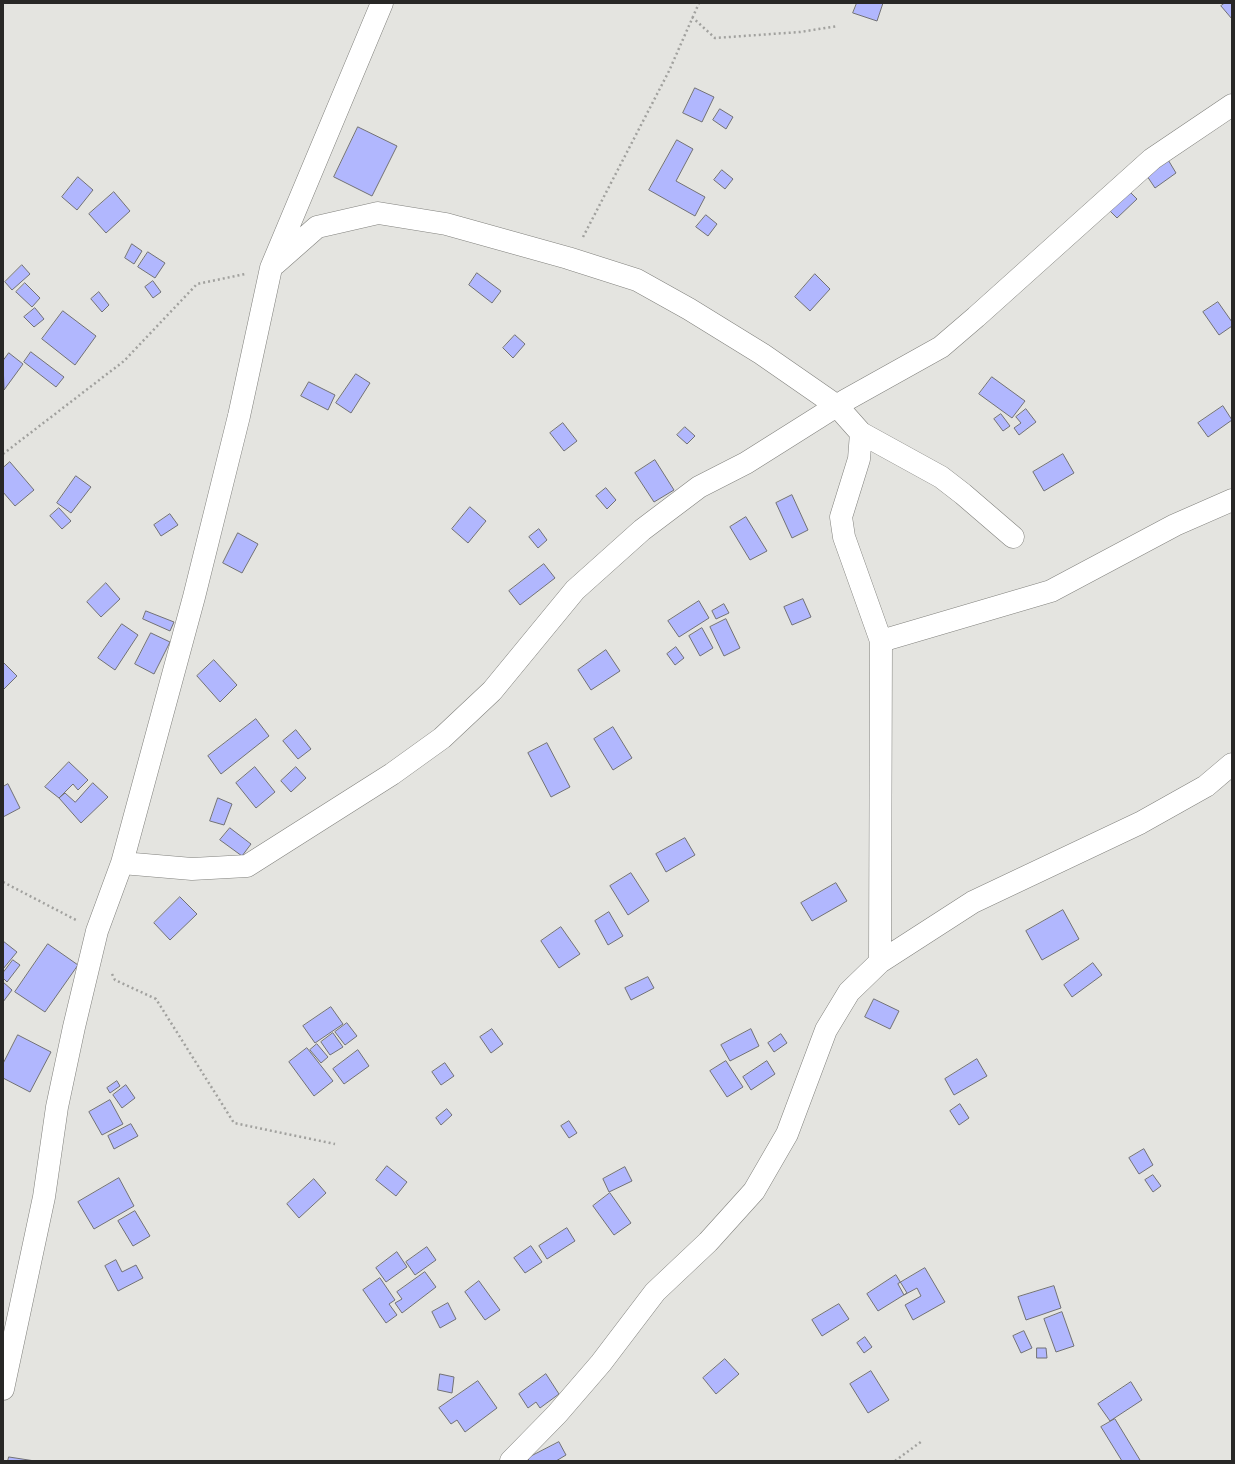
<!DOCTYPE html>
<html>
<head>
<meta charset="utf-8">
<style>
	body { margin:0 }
	#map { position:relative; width:1235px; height:1464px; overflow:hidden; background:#e4e4e0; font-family:Helvetica,sans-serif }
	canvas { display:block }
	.frame { position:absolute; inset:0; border:4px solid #282726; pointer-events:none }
</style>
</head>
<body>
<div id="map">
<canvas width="1235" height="1464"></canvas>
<div class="frame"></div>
</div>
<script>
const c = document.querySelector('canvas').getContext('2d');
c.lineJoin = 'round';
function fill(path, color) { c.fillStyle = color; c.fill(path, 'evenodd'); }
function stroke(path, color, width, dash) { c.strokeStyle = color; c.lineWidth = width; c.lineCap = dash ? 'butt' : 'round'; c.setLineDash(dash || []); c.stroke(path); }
const building = new Path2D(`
	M857,3H883L877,21L853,13Z
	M1225,3H1232V19L1221,6Z
	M695,88L714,97L702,122L683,113Z
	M720,109L733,117L726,129L713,120Z
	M358,127L397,146L372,196L334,177Z
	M677,140L693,149L676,181L705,197L695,216L649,190Z
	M1167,158L1176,173L1155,188L1145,173Z
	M722,170L733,179L725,189L714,180Z
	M78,177L93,190L77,210L62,197Z
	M1126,188L1137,199L1117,218L1106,207Z
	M114,192L130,211L106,233L89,214Z
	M706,215L717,224L708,236L696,227Z
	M132,244L142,251L134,264L125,258Z
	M148,252L165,263L155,278L138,267Z
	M22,265L30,274L12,290L5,282Z
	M477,273L501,291L492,303L469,285Z
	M815,274L830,289L810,311L795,297Z
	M153,281L161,292L153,298L145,287Z
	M25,283L40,298L32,307L16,292Z
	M99,292L109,305L102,312L91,299Z
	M1218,302L1232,322V326L1219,335L1203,312Z
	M35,308L44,319L34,327L24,317Z
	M63,311L96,336L75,365L42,339Z
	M515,335L525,344L513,358L503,348Z
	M31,352L64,377L56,387L24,362Z
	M9,353L23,364L4,390L3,361Z
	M356,374L370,383L351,413L336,403Z
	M992,377L1025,401L1012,418L979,394Z
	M309,382L335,395L328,410L301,396Z
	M1223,406L1232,420L1208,437L1198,423Z
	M1026,409L1036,422L1019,435L1014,428L1021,423L1016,417Z
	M1001,414L1010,426L1003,431L994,419Z
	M563,423L577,441L564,451L550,433Z
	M685,427L695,436L687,444L677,435Z
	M1063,454L1074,473L1044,491L1033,472Z
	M655,460L674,490L654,502L635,473Z
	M10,462L34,490L15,506L3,492V468Z
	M76,476L91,487L71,513L57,503Z
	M606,488L616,500L607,509L596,496Z
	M792,495L808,530L792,538L776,503Z
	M470,507L486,521L468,543L452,529Z
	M59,508L71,521L62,529L50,516Z
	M170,514L178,525L161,536L154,525Z
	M746,517L767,551L750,560L730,527Z
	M539,529L547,540L538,548L529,537Z
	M238,533L258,544L242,573L223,563Z
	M544,564L555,578L520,605L509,591Z
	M106,583L120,599L101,617L87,602Z
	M803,599L811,617L792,625L784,607Z
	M699,601L709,618L679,637L668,621Z
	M724,604L729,613L716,619L712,611Z
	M146,611L174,622L170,631L143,619Z
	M726,619L740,648L724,656L710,627Z
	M122,624L138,635L115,670L98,658Z
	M702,628L713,648L700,656L689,636Z
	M151,633L170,642L154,674L135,664Z
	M676,647L684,658L675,665L667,654Z
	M606,650L620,671L591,690L578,670Z
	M214,660L237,685L220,702L197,676Z
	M3,662L17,676L3,690Z
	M256,719L269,736L221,774L208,756Z
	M613,727L632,758L613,770L594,739Z
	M296,730L311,749L298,759L283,741Z
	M547,743L570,787L551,797L528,753Z
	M69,762L88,780L78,790L73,784L59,798L45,787Z
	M255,767L275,792L256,808L236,783Z
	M296,767L306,778L291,792L281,781Z
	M93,783L108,797L81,823L59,798L65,793L75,802Z
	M8,784L20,808L3,817V787Z
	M218,798L232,804L224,825L210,821Z
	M230,828L251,844L242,856L220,840Z
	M685,838L695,855L666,872L656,854Z
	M631,873L649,901L628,915L610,886Z
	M836,883L847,901L812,921L801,903Z
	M180,897L197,914L170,940L154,923Z
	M1063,910L1079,939L1042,960L1026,931Z
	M609,912L623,936L608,945L595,921Z
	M561,927L580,954L559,968L541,941Z
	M3,941L17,952L3,969Z
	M48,944L78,965L45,1012L15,992Z
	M13,960L20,965L7,982L3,978V973Z
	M1093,963L1102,975L1072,997L1064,985Z
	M648,977L654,988L631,1000L625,988Z
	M3,982L12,990L3,1002Z
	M874,999L899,1011L890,1029L865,1017Z
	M331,1007L343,1024L315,1043L303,1026Z
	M347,1023L357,1036L345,1045L335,1032Z
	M492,1029L503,1044L491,1053L480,1037Z
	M751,1029L759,1046L730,1061L721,1045Z
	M333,1033L343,1047L330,1055L321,1042Z
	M781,1034L787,1043L774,1052L768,1043Z
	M18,1035L51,1052L30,1092L3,1078V1064Z
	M317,1044L328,1057L321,1063L310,1050Z
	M307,1048L333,1081L314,1096L289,1062Z
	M358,1050L369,1066L344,1084L333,1069Z
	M977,1059L987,1076L954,1095L945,1079Z
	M726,1061L743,1087L727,1097L710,1071Z
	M767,1061L775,1074L751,1090L743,1077Z
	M445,1063L454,1076L441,1085L432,1072Z
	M117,1081L120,1086L110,1093L107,1088Z
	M126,1085L135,1098L122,1108L113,1095Z
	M110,1100L123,1124L102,1135L89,1112Z
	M960,1104L969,1118L959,1125L950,1111Z
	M447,1109L452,1115L441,1125L436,1118Z
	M569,1121L577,1133L569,1138L561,1126Z
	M131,1124L138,1136L114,1149L108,1136Z
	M1144,1149L1153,1165L1139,1174L1129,1158Z
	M387,1166L407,1182L396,1196L376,1180Z
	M625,1167L632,1181L609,1192L603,1179Z
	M1153,1175L1161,1186L1153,1192L1145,1180Z
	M119,1178L134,1206L94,1229L78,1202Z
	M314,1179L326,1193L299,1218L287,1204Z
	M610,1193L631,1223L614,1235L593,1206Z
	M135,1211L150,1236L133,1246L118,1221Z
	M567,1228L575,1241L547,1259L539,1246Z
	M531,1246L542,1262L525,1273L514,1258Z
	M427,1247L436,1260L415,1275L406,1262Z
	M397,1252L407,1267L386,1282L376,1268Z
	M116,1260L122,1272L136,1265L143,1278L118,1291L105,1266Z
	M925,1268L945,1302L913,1320L905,1305L921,1296L917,1288L904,1295L898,1284Z
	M425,1272L436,1287L402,1313L395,1303L402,1299L397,1292Z
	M896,1275L907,1293L878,1311L867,1294Z
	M380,1278L395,1300L389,1304L397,1315L386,1323L363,1290Z
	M479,1281L500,1310L485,1320L465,1292Z
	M1054,1286L1061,1308L1026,1320L1018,1297Z
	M448,1303L456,1319L440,1328L432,1312Z
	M839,1304L849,1319L822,1336L812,1320Z
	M1062,1312L1074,1346L1056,1352L1044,1319Z
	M1024,1331L1032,1348L1021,1353L1013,1336Z
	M865,1337L872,1347L864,1353L857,1343Z
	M1037,1348H1046L1047,1358H1037Z
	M725,1359L739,1374L716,1394L703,1378Z
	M871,1371L889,1400L868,1413L850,1384Z
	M440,1374L454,1377L452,1393L438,1390Z
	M546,1374L559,1394L540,1408L536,1402L528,1408L519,1394Z
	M478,1381L497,1408L465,1432L457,1420L451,1424L439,1408Z
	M1131,1382L1142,1400L1110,1421L1098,1404Z
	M1115,1419L1140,1460L1138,1461H1122L1101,1427Z
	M559,1442L566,1455L556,1461H529L528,1458Z
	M9,1457L35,1461H8Z`);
const path = new Path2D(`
	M692,17L715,38L800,32L838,26
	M583,237L669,71L699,3
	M3,454L124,361L197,284L245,274
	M3,882L76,920
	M112,974L115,980L156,999L234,1123L335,1144
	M895,1461L922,1441`);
const street = new Path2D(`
	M275,264L317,227L378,213L446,224L568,258L637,280L689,309L762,354L837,406L861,433L941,477L963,494L1013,537
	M861,433L859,459L841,517L844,537L881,641
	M122,863L194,597L239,416L271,268L382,3
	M880,962L881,641L1051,591L1175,525L1232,500
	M3,1389L44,1197L57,1107L74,1027L97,931L122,863L192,869L247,866L392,774L442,738L492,691L575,590L642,530L699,487L746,463L846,400L941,347L976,317L1152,159L1232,105
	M511,1461L557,1414L601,1363L655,1292L708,1242L754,1191L787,1134L826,1030L849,992L880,962L973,902L1140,823L1206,786L1232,764`);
fill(building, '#b1b7fe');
stroke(building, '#717175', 1);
stroke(street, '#81817d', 23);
stroke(path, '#a1a19e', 2.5, [2, 3]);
stroke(street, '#fff', 22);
</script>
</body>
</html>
